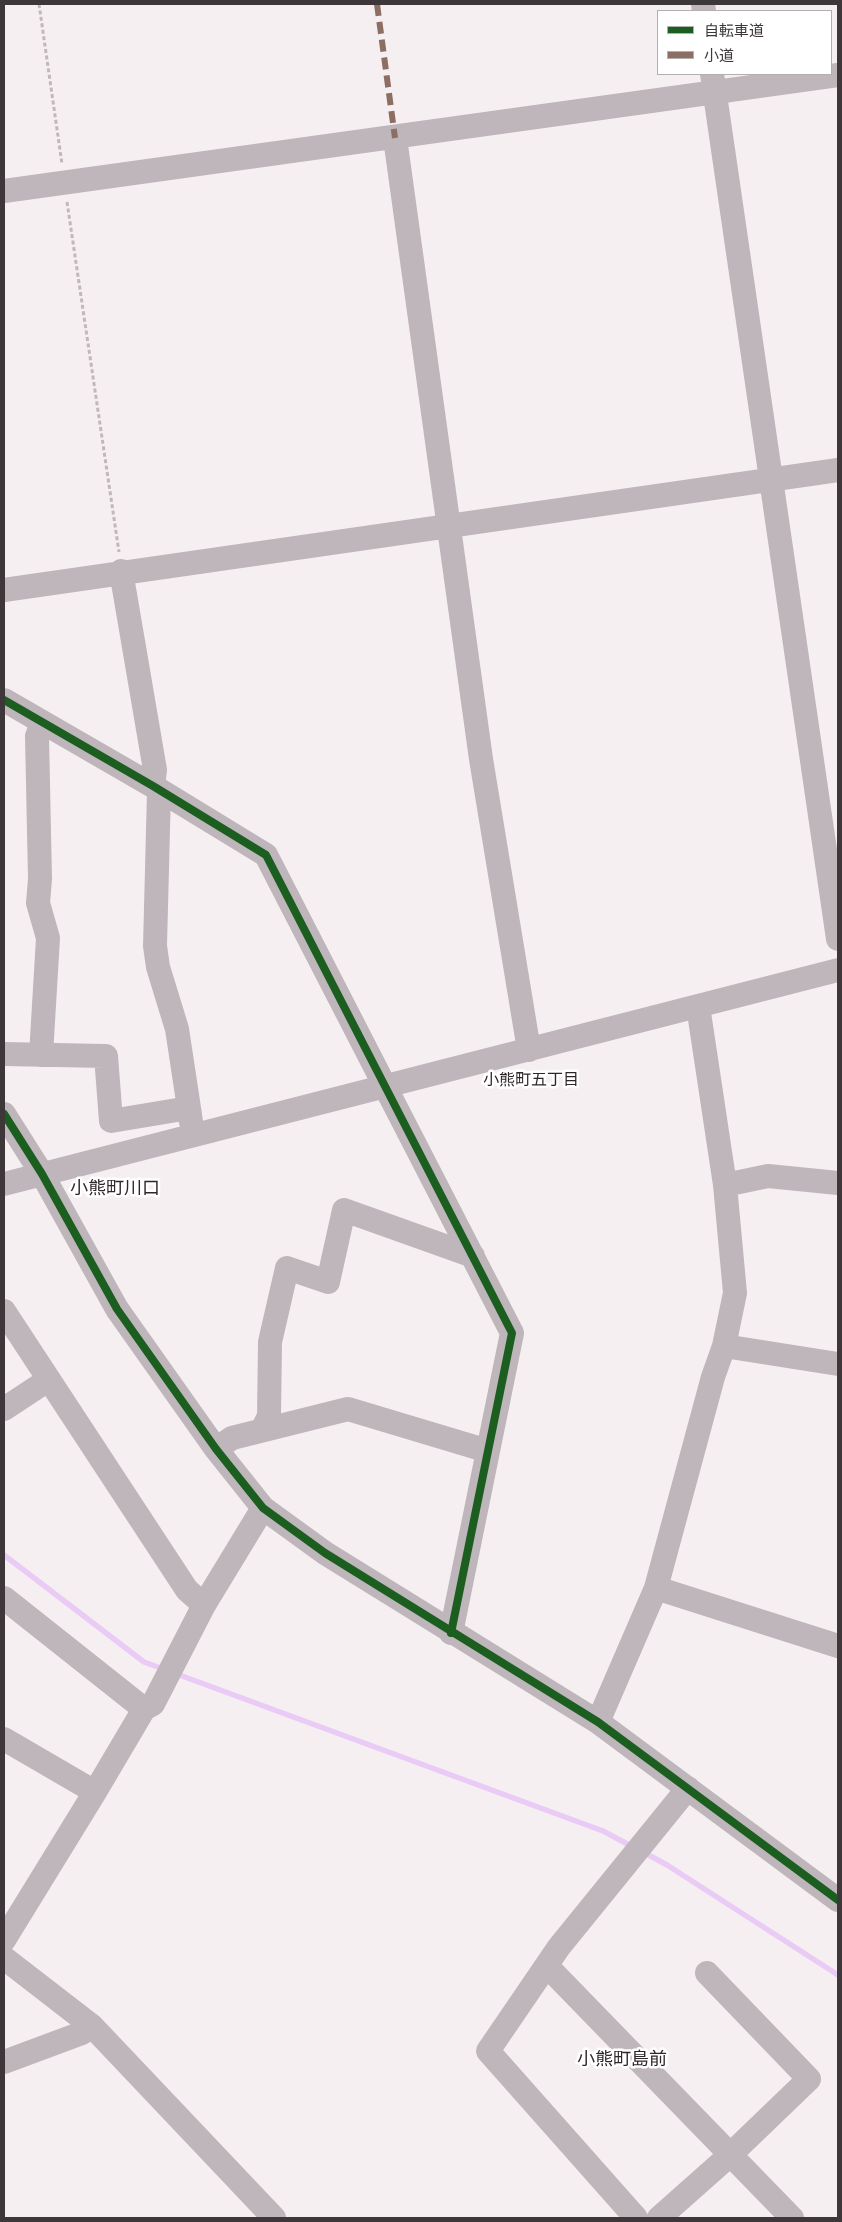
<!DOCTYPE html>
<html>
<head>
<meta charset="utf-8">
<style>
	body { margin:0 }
	#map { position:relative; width:842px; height:2222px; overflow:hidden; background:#f6eff2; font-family:Lato,"Noto Sans JP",sans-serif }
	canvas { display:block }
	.frame { position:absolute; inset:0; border:5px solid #3d3739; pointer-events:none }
	.legend { position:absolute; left:657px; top:10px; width:175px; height:65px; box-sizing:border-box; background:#fff; border:1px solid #b1afb0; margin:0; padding:6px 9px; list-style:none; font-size:15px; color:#3d3739 }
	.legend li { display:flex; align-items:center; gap:10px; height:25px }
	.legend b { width:25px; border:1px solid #b1afb0 }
</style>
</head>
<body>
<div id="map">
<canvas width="842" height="2222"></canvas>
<div class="frame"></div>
<ul class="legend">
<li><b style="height:6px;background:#1b5e20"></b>自転車道</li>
<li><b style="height:6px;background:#8d6e63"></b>小道</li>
</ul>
</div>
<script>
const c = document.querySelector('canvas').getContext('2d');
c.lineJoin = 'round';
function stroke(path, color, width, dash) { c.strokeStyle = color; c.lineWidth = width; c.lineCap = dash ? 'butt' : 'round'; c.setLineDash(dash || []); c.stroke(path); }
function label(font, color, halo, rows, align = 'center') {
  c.font = font + ' Lato,"Noto Sans JP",sans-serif'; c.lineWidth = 5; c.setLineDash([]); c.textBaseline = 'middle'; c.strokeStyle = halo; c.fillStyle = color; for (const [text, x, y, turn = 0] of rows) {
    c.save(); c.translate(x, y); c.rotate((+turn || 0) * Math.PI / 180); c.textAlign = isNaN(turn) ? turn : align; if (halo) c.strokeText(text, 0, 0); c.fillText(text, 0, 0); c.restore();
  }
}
const stream = new Path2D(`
	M4,1555L144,1662L166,1670
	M174,1673L603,1831L633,1847
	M643,1852L667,1865L838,1975`);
const path = new Path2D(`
	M39,4L62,164
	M67,202L119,552`);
const minor = new Path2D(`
	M703,4L704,11
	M712,74L838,939
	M395,138L481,759L529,1050
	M4,191L838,75
	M121,571L155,770L153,786
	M4,590L838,470
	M4,700L153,786L266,855L512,1333L451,1633
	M159,791L155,946L158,967L177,1029L189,1108
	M4,1054L106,1056L111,1121L189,1108L191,1122
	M41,1055L48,938L38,903L40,879L37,736L42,723
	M4,1114L42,1174L117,1309L216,1449L263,1508L325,1553L598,1722L838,1900
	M4,1184L838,970
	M725,1185L768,1176L838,1183
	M4,1311L187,1590L204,1605
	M724,1346L838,1364
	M4,1409L48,1380
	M262,1430L269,1416L270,1342L287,1268L328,1282L344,1210L473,1256
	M216,1449L232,1438L348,1409L488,1451
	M656,1588L838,1646
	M4,1598L144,1709
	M598,1722L656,1588L713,1377L724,1346L735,1293L725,1185L698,1006
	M4,1739L95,1792
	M4,1940L95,1792L144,1709L153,1704L204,1605L263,1508
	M4,1958L92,2026L274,2218
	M547,1966L792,2218
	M4,2062L82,2033L92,2026
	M636,2218L488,2051L559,1947L688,1788
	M659,2218L730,2155L809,2079L707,1973`);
const quiet = new Path2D(`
	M377,4L395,138`);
const cycleway = new Path2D(`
	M4,700L153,786L266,855L512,1333L451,1633
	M4,1114L42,1174L117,1309L216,1449L263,1508L325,1553L598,1722L838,1900`);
const neighbourhoodNames = [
	["小熊町五丁目",531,1080]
];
const quarterNames = [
	["小熊町川口",115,1188],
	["小熊町島前",622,2059]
];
stroke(stream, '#e9cbf5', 5.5);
stroke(path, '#c0b8bc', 3, [4, 2.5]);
stroke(minor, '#bfb6bc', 24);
stroke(quiet, '#8d6e63', 6, [12, 6]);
stroke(cycleway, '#1b5e20', 8);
label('16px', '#2f262a', '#fff', neighbourhoodNames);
label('18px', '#2f262a', '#fff', quarterNames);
</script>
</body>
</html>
